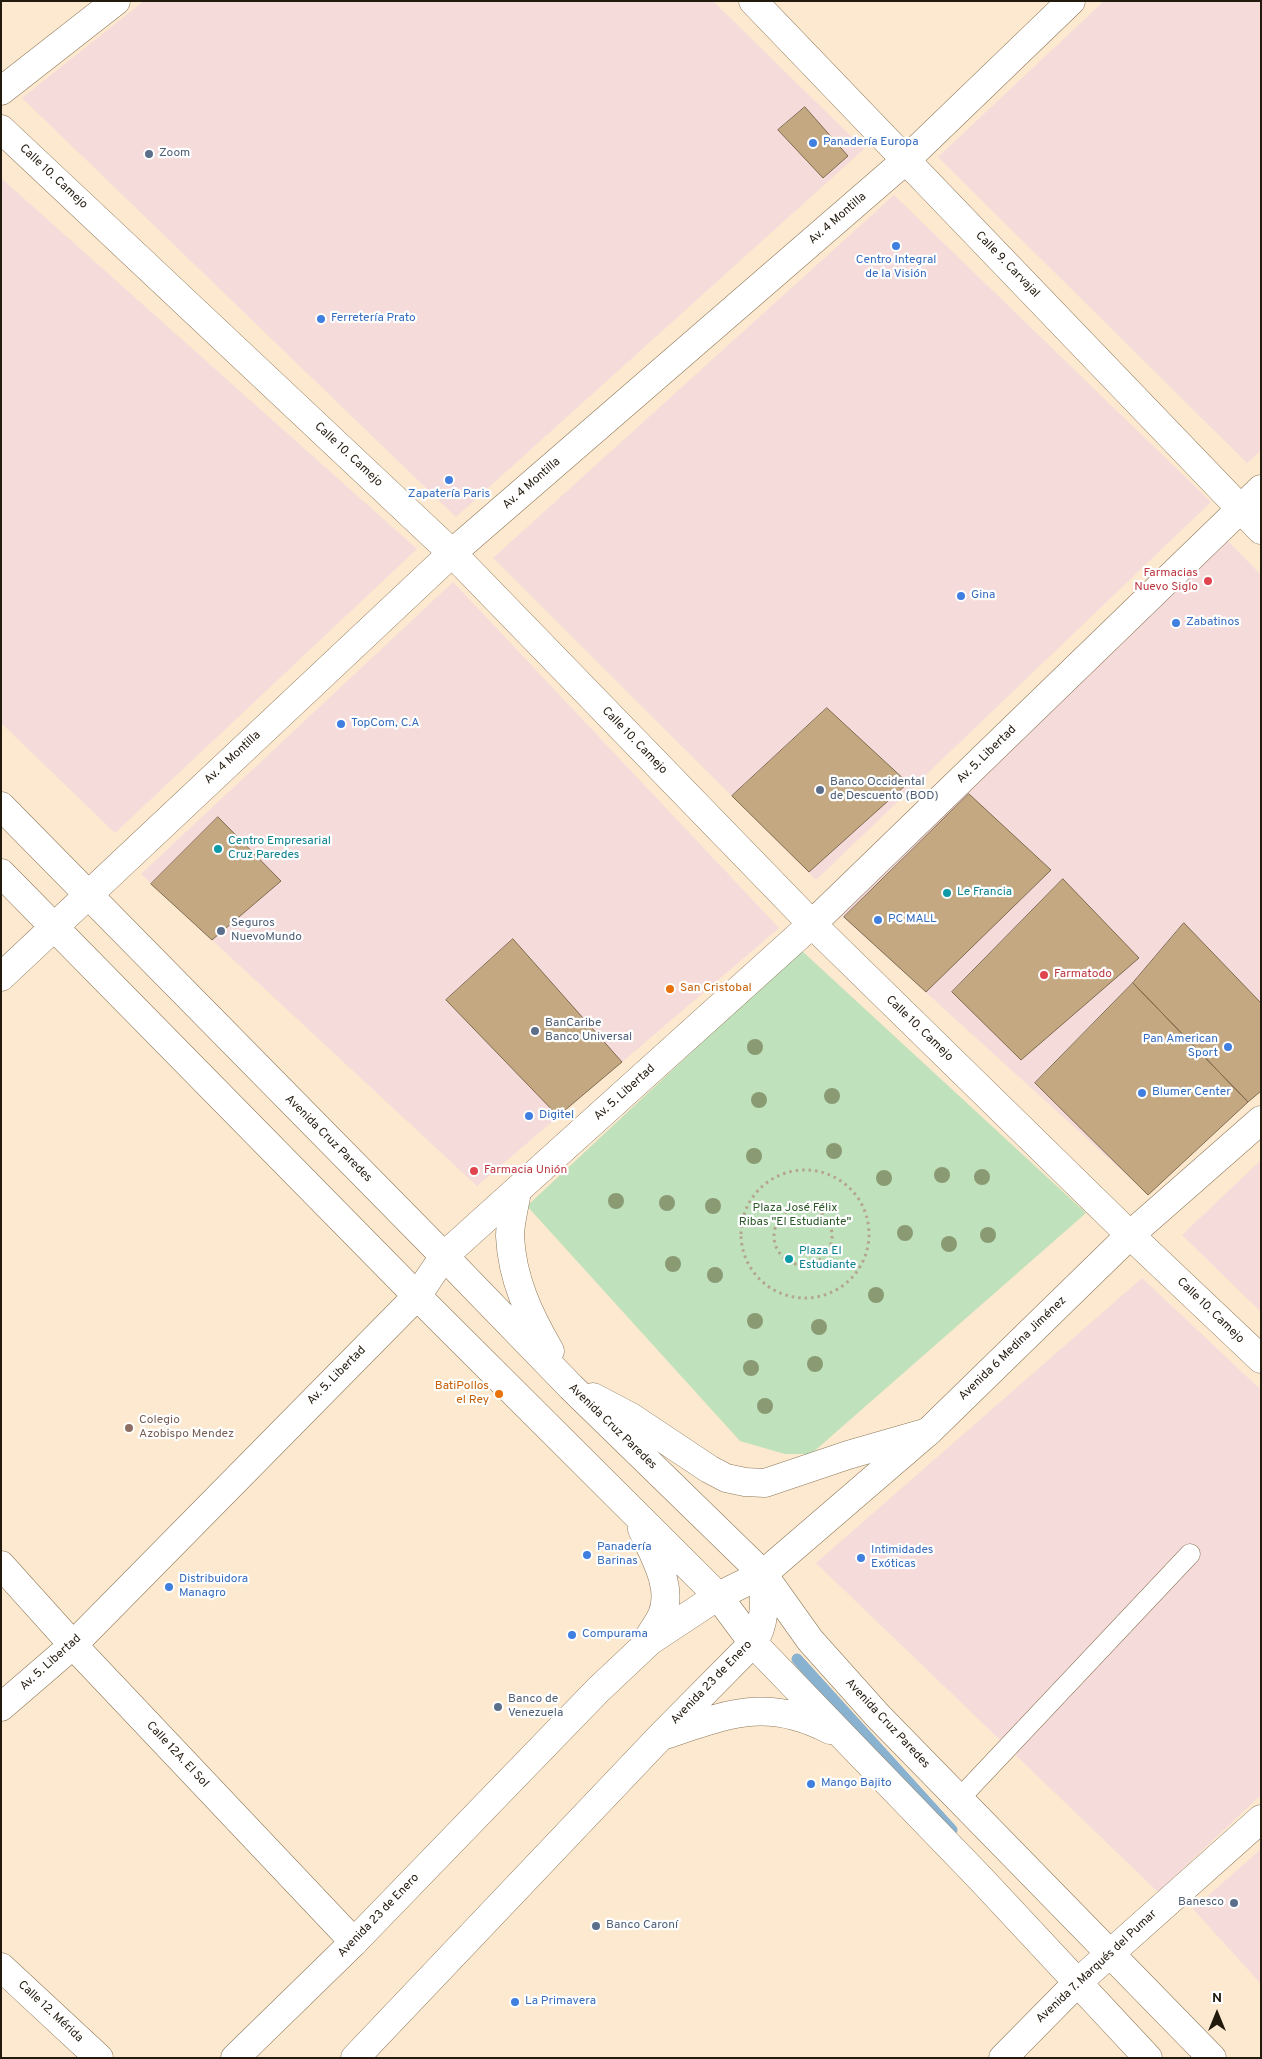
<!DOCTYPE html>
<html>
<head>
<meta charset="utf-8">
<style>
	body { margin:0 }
	#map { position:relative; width:1262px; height:2059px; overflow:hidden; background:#fce9cf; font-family:Overpass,sans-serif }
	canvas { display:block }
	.frame { position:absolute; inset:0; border:2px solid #231a0e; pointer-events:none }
	.north { position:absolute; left:1192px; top:1989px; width:50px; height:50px; -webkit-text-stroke:4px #fff; paint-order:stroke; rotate:0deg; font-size:14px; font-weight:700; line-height:20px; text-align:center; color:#231a0e }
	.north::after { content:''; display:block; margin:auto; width:18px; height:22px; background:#231a0e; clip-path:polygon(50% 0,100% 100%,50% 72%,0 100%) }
</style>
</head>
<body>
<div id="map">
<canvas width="1262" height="2059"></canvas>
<div class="frame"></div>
<div class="north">N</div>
</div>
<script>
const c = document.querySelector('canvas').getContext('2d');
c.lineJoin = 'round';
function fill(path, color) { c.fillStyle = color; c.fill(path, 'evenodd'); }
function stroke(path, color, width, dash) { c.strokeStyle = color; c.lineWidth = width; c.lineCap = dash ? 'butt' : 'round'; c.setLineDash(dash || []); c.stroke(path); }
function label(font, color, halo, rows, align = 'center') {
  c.font = font + ' Overpass,sans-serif'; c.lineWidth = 4.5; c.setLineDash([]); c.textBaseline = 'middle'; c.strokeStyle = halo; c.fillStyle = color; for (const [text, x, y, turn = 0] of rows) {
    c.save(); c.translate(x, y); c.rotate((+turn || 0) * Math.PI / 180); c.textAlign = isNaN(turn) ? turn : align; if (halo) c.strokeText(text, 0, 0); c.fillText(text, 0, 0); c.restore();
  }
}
const commercial = new Path2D(`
	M144,1H713L864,149L456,517L22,98Z
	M1104,1H1261V450L1247,463L938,157Z
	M1,178L417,549L115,833L1,723Z
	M894,195L1211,502L816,880L493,558Z
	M1224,537L1261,575V1071L1137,1184L834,909Z
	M453,582L779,928L477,1186L141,874Z
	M1261,1160V1312L1182,1235Z
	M1142,1278L1261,1390V1795L1158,1892L816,1563Z
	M1261,1849V1984L1193,1909Z`);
const green = new Path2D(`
	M801,950L1086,1213L811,1454H785L740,1441L527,1206Z`);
const stream = new Path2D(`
	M797,1659L952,1830`);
const building = new Path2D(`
	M805,107L848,156L823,178L778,130Z
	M827,708L908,783L809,872L732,796Z
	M969,794L1051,870L926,992L844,917Z
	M218,817L281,881L212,940L151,884Z
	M1063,879L1139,958L1021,1060L952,992Z
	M1184,923L1261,1003V1091L1248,1102L1133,983Z
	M513,939L622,1062L558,1116L446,1000Z
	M1133,983L1248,1102L1148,1195L1035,1083Z`);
const path = new Path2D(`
	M741 1234a64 64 0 1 1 128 0a64 64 0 1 1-128 0Z
	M774 1236a29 29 0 1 1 58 0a29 29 0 1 1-58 0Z`);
const lane = new Path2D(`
	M959,1799L1190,1554`);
const street = new Path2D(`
	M753,1L1261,530
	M1,91L116,1
	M1,129L452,553L812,924L1130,1235L1261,1359
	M1,977L452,553L906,160L1071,1
	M1,1565L73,1645L354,1942
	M763,1574L928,1432L1130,1235L1261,1120
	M1,1707L73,1645L417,1296L444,1256L812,924L1261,489
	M1,1967L99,2058
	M1003,2058L1077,1983L1261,1819`);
const secondary = new Path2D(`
	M1,806L444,1256L571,1387L763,1574L810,1640L878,1716L1212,2058
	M1,873L417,1296L718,1596L753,1643L981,1879L1148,2058
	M517,1191C515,1205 510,1222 510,1236C512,1279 529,1315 550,1351
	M593,1397L631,1417L709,1469L726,1478L745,1482L765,1483L848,1455L928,1432
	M642,1529C653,1554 674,1587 662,1615C658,1624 651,1633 646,1642
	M665,1735C728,1714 767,1697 830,1730
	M235,2058L354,1942L598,1690L650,1641L718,1596L763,1574
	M355,2058L661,1736L753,1643C767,1622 764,1598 763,1574`);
const trees = [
	[755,1047],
	[832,1096],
	[759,1100],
	[834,1151],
	[754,1156],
	[942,1175],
	[982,1177],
	[884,1178],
	[616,1201],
	[667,1203],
	[713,1206],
	[905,1233],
	[988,1235],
	[949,1244],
	[673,1264],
	[715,1275],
	[876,1295],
	[755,1321],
	[819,1327],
	[815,1364],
	[751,1368],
	[765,1406]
];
const markers = [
	[813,143,5,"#3f7fe0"],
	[149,154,5,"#5c6f8a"],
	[896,246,5,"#3f7fe0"],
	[321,319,5,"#3f7fe0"],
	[449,480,5,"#3f7fe0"],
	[1208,581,5,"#e0444e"],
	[961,596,5,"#3f7fe0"],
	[1176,623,5,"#3f7fe0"],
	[341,724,5,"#3f7fe0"],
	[820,790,5,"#5c6f8a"],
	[218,849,5,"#0f9aa8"],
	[947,893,5,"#0f9aa8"],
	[878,920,5,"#3f7fe0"],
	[221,931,5,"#5c6f8a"],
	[1044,975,5,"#e0444e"],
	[670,989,5,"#e8710a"],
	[535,1031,5,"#5c6f8a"],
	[1228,1047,5,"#3f7fe0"],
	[1142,1093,5,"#3f7fe0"],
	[529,1116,5,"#3f7fe0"],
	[474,1171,5,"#e0444e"],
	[789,1259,5,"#0f9aa8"],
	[499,1394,5,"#e8710a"],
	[129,1428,5,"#8d6e63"],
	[587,1555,5,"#3f7fe0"],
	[861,1558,5,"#3f7fe0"],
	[169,1587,5,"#3f7fe0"],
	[572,1635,5,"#3f7fe0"],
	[498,1707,5,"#5c6f8a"],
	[811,1784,5,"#3f7fe0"],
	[1234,1903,5,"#5c6f8a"],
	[596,1926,5,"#5c6f8a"],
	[515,2002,5,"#3f7fe0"]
];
const shopNames = [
	["Panadería Europa",823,143],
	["Centro Integral",896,261,"center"],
	["de la Visión",896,275,"center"],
	["Ferretería Prato",331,319],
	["Zapatería Paris",449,495,"center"],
	["Gina",971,596],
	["Zabatinos",1186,623],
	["TopCom, C.A",351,724],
	["PC MALL",888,920],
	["Pan American",1218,1040,"right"],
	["Sport",1218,1054,"right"],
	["Blumer Center",1152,1093],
	["Digitel",539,1116],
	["Panadería",597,1548],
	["Barinas",597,1562],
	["Intimidades",871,1551],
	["Exóticas",871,1565],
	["Distribuidora",179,1580],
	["Managro",179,1594],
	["Compurama",582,1635],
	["Mango Bajito",821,1784],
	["La Primavera",525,2002]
];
const serviceNames = [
	["Zoom",159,154],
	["Banco Occidental",830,783],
	["de Descuento (BOD)",830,797],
	["Seguros",231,924],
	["NuevoMundo",231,938],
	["BanCaribe",545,1024],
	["Banco Universal",545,1038],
	["Banco de",508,1700],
	["Venezuela",508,1714],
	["Banesco",1224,1903,"right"],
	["Banco Caroní",606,1926]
];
const streetNames = [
	["Calle 10. Camejo",53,177,43],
	["Av. 4 Montilla",838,219,-41],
	["Calle 9. Carvajal",1007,265,46],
	["Calle 10. Camejo",348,455,43],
	["Av. 4 Montilla",532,484,-41],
	["Calle 10. Camejo",634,741,46],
	["Av. 5. Libertad",987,755,-44],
	["Av. 4 Montilla",233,758,-43],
	["Calle 10. Camejo",919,1029,44],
	["Av. 5. Libertad",625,1093,-42],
	["Avenida Cruz Paredes",328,1139,45],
	["Calle 10. Camejo",1210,1311,44],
	["Avenida 6 Medina Jiménez",1013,1349,-44],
	["Av. 5. Libertad",337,1376,-45],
	["Avenida Cruz Paredes",612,1427,44],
	["Av. 5. Libertad",51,1663,-42],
	["Avenida 23 de Enero",712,1683,-46],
	["Avenida Cruz Paredes",887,1724,47],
	["Calle 12A. El Sol",177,1755,47],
	["Avenida 23 de Enero",379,1916,-46],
	["Avenida 7. Marqués del Pumar",1097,1967,-43],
	["Calle 12. Mérida",50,2012,43]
];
const healthNames = [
	["Farmacias",1198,574,"right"],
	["Nuevo Siglo",1198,588,"right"],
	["Farmatodo",1054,975],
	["Farmacia Unión",484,1171]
];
const cultureNames = [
	["Centro Empresarial",228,842],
	["Cruz Paredes",228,856],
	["Le Francia",957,893],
	["Plaza El",799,1252],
	["Estudiante",799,1266]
];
const foodNames = [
	["San Cristobal",680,989],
	["BatiPollos",489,1387,"right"],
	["el Rey",489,1401,"right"]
];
const parkNames = [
	["Plaza José Félix",795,1209],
	["Ribas \"El Estudiante\"",795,1223]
];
const educationNames = [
	["Colegio",139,1421],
	["Azobispo Mendez",139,1435]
];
fill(commercial, '#f6dbdb');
fill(green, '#bfe1bb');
stroke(stream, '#89b1d0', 11);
fill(building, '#c4a881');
stroke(building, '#806b4e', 1);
stroke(lane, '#8d785a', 21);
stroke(street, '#8d785a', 29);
stroke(secondary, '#8d785a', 29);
stroke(path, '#b4a58f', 3, [2.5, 4]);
stroke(lane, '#fff', 20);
stroke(street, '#fff', 28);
stroke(secondary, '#fff', 28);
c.fillStyle = '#8a9a73';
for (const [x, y] of trees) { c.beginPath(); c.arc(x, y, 8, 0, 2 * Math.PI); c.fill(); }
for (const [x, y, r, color] of markers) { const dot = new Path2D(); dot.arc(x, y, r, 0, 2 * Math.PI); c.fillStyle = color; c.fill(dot); stroke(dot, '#fff', 2); }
label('12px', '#366cbe', '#fff', shopNames, 'left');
label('12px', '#4e5e75', '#fff', serviceNames, 'left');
label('12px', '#231a0e', '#fff', streetNames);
label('12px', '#be3a42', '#fff', healthNames, 'left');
label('12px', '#0d838f', '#fff', cultureNames, 'left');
label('12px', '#c56008', '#fff', foodNames, 'left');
label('12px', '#2c5928', '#fff', parkNames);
label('12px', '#785e54', '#fff', educationNames, 'left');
</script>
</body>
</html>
